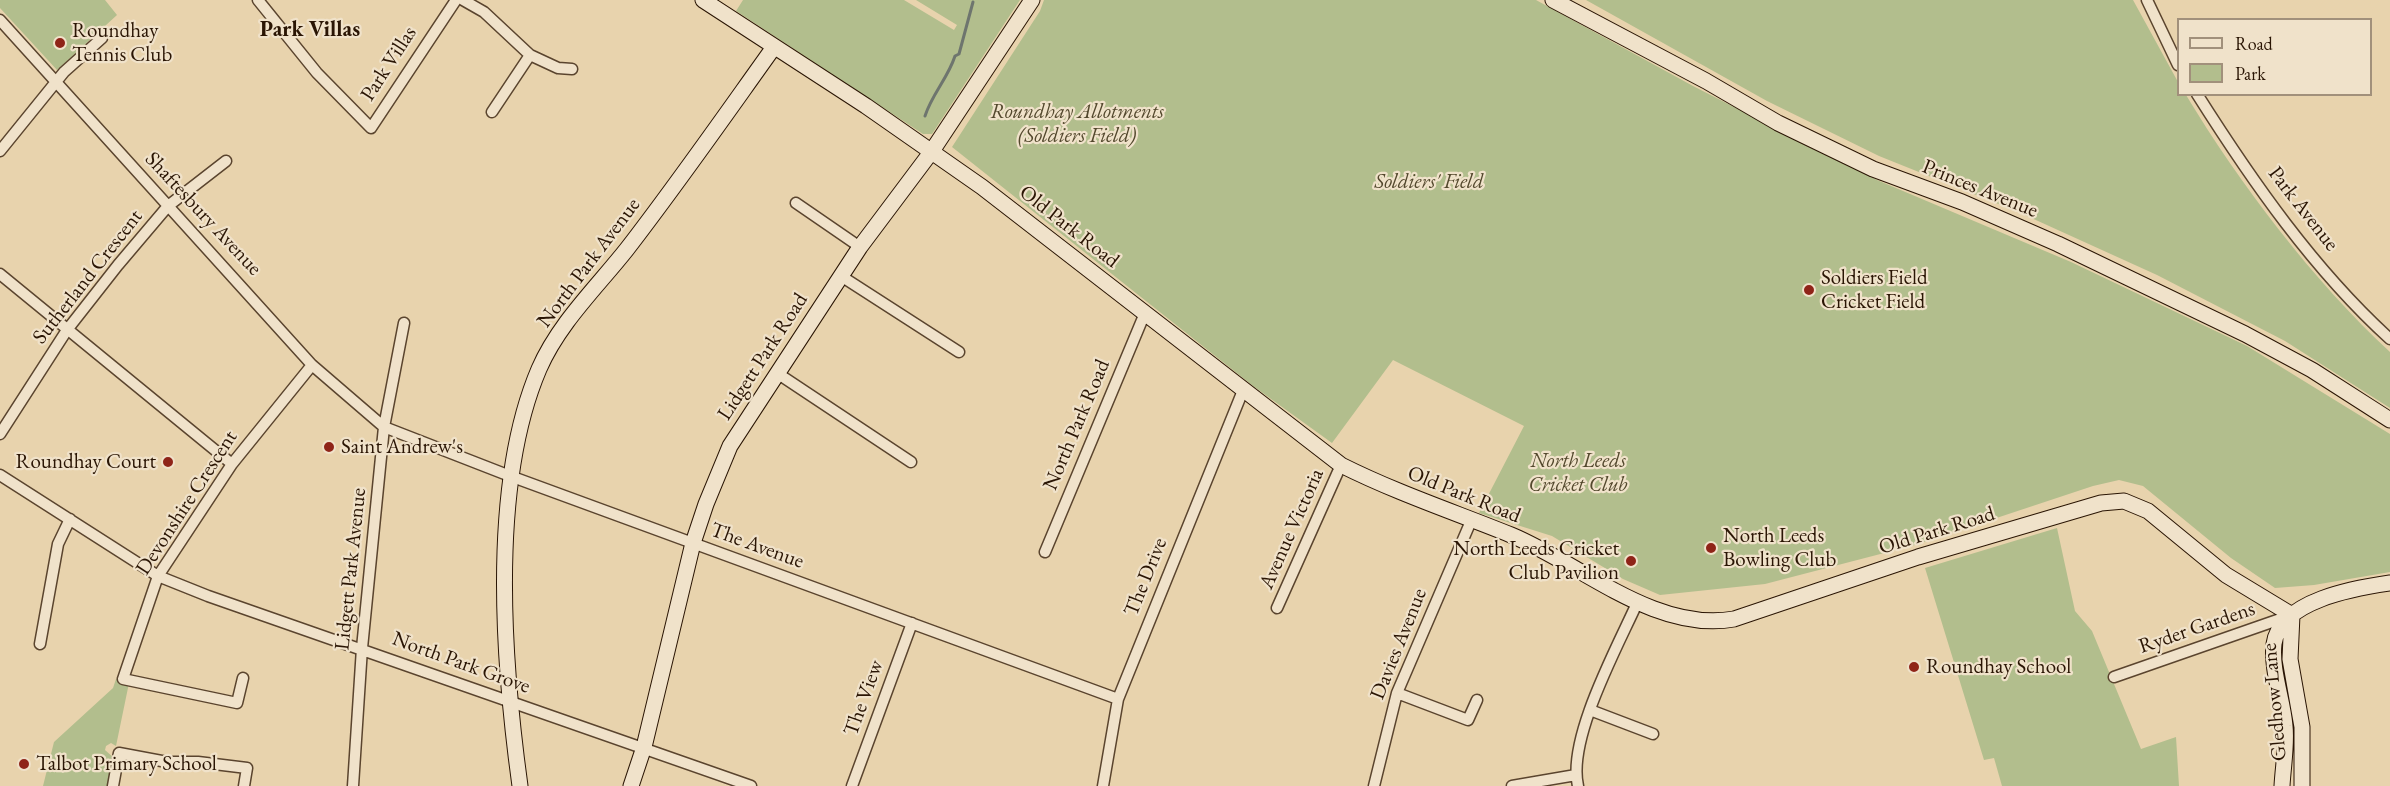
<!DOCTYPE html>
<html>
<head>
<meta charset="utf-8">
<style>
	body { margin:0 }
	#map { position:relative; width:2390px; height:786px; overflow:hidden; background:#e8d3ad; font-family:"EB Garamond",serif }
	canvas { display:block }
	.legend { position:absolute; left:2177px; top:18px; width:195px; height:78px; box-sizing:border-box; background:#f0e2ca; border:2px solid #a1907b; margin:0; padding:8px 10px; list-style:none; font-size:18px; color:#2a1504 }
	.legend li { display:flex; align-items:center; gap:12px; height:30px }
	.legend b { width:30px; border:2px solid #a1907b }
</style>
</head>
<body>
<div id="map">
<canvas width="2390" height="786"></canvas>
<ul class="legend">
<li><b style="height:8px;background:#f0e2ca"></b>Road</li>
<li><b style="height:16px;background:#b2be8d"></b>Park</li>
</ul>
</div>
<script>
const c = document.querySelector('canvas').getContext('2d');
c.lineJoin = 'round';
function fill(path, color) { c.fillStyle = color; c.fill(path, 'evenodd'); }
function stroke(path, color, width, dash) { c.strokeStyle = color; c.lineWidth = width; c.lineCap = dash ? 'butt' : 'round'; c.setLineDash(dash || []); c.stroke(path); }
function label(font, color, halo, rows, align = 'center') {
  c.font = font + ' "EB Garamond",serif'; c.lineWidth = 4.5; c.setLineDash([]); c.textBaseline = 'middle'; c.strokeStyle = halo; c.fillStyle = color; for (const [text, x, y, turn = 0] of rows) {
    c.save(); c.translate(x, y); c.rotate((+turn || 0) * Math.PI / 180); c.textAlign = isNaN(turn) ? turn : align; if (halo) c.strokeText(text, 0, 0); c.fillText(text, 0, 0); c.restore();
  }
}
const green = new Path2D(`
	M0,0H105L117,15L57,70L0,8Z
	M743,0H904L954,30L957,25L916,0H1020L932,134H923L736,11Z
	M1044,0H1536L1693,86L1877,180L2071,262L2247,346L2390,434V572L2314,585L2275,588L2231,558L2143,486L2119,480L2093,486L1915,545L1765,584L1660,595L1623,579L1552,536L1479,513L1524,426L1393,360L1332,443L1253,386L952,147L1040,11Z
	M1586,0H2133L2178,82V94L2186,95C2239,183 2314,282 2390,352V408L2285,341L2157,275L2016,211L1879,156L1767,101Z
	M2057,528L2075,611L2092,631L2141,749L2176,737L2179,786H2002L1994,758L1984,760L1925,568Z
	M116,679L129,683L116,746L111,743L106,746L105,750L115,759L110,786H43L54,742L113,688Z`);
const stream = new Path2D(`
	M925,116C932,94 948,78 955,56L959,54L973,2`);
const street = new Path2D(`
	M258,0L317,73L371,128L456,0
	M463,0L484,12L530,55L492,112
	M2147,0L2178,65
	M0,20L312,365L384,427L510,476L1118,699
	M530,55L558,68L572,69
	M2197,94C2252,181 2314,270 2390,339
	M0,151L64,72L102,38
	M796,203L860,247
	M0,274L232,464
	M841,276L959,352
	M777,373L911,462
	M0,434L67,330L118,265L168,206L226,161
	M0,475L158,576L208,596L751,786
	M1045,552L1145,313
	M1277,608L1341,465
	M40,644L58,544L70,519
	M2114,677L2289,616
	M243,678L237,703L123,679L158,576L232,464L312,365
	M1397,693L1468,720L1477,700
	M1590,710L1653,734
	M113,786L119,753L167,762H198L247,768L244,786
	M353,786L362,648L384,427L404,323
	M852,786L912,623
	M1103,786L1118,699L1244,388
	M1374,786L1397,693L1471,521
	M1512,786L1576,775
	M1578,786C1567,738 1618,646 1638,601`);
const secondary = new Path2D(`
	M703,0L866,106L982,187L1341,465C1397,493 1454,512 1511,535C1581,564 1655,633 1734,619L1918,557L2101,503L2124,501L2148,511L2226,575L2292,615
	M1553,0L1706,81L1778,123L1873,169L1962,202L2058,244L2245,334L2312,370L2390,420
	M2292,615L2290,659L2302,727V786
	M520,786C503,662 489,486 539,369C559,323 597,287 627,249C678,183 726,114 774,47
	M631,786L644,747L693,543L706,504L730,446L860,247L932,151L1032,0
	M2282,786C2283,767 2287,745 2285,726C2283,700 2271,670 2274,644C2280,600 2356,588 2390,583`);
const markers = [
	[60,43,6,"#8f2418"],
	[1809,290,6,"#8f2418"],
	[329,447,6,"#8f2418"],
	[168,462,6,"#8f2418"],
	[1711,548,6,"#8f2418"],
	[1631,561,6,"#8f2418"],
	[1914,667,6,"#8f2418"],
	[24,764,6,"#8f2418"]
];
const poiNames = [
	["Roundhay",72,31],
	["Tennis Club",72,55],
	["Soldiers Field",1821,278],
	["Cricket Field",1821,302],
	["Saint Andrew's",341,447],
	["Roundhay Court",156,462,"right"],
	["North Leeds",1723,536],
	["Bowling Club",1723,560],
	["North Leeds Cricket",1619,549,"right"],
	["Club Pavilion",1619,573,"right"],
	["Roundhay School",1926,667],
	["Talbot Primary School",36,764]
];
const streetNames = [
	["Park Villas",389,64,-57],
	["Princes Avenue",1980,189,22],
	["Park Avenue",2303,209,52],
	["Shaftesbury Avenue",203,214,47],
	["Old Park Road",1069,227,38],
	["North Park Avenue",589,263,-53],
	["Sutherland Crescent",88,277,-52],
	["Lidgett Park Road",763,357,-57],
	["North Park Road",1077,425,-67],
	["Old Park Road",1464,495,22],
	["Devonshire Crescent",187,503,-57],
	["Avenue Victoria",1292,529,-66],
	["Old Park Road",1937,531,-17],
	["The Avenue",757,546,20],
	["Lidgett Park Avenue",351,569,-84],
	["The Drive",1146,577,-68],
	["Ryder Gardens",2197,628,-19],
	["Davies Avenue",1399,644,-68],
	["North Park Grove",461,663,20],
	["The View",864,698,-70],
	["Gledhow Lane",2275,702,-95]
];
const parkNames = [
	["Roundhay Allotments",1077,112],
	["(Soldiers Field)",1077,136],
	["Soldiers' Field",1429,182],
	["North Leeds",1578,461],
	["Cricket Club",1578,485]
];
const neighbourhoodNames = [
	["Park Villas",310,30]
];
fill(green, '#b2be8d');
stroke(stream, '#6e756e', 3);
stroke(street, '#5a442e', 13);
stroke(secondary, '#2a1504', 17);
stroke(street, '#f0e2ca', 10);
stroke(secondary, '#f0e2ca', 15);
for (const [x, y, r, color] of markers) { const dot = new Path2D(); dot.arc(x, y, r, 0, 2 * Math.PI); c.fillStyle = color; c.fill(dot); stroke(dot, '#f0e2ca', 2); }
label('21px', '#2a1504', '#f0e2ca', poiNames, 'left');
label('21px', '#2a1504', '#f0e2ca', streetNames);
label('italic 21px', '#53482d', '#f0e2ca', parkNames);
label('bold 22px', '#2a1504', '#f0e2ca', neighbourhoodNames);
</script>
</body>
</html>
